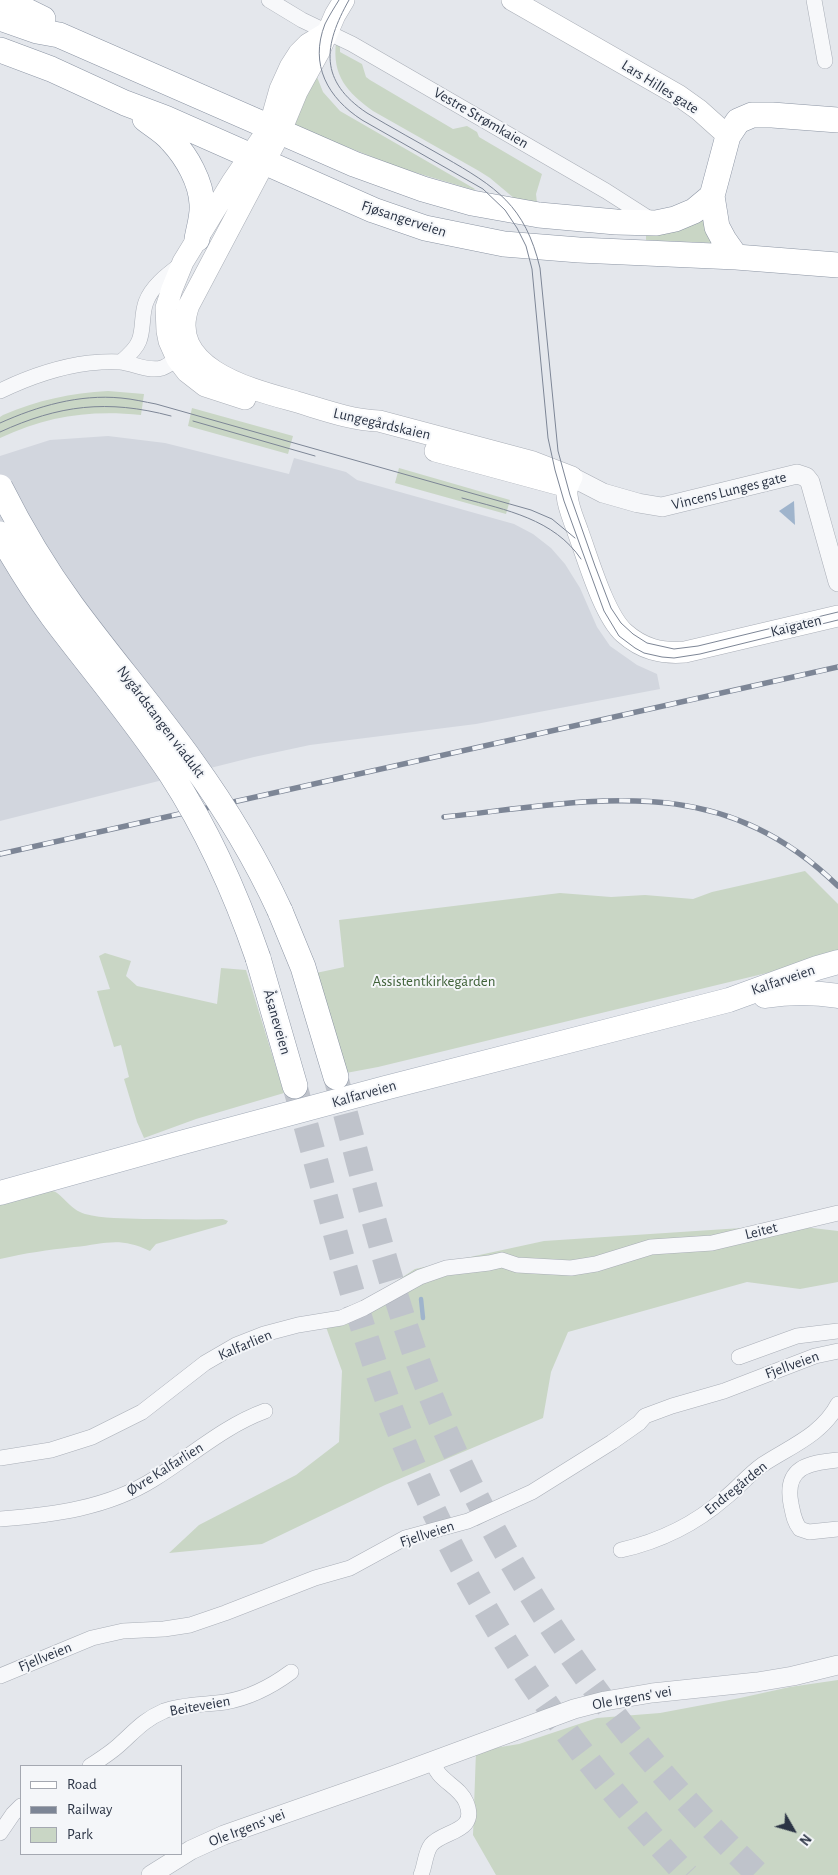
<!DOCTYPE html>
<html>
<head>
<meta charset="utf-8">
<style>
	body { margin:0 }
	#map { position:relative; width:838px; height:1875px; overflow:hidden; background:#e4e7ec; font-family:"Alegreya Sans",sans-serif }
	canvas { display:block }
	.legend { position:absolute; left:20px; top:1765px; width:162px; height:90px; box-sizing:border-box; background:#f4f6f9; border:1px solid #a4a8b1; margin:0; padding:6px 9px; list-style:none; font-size:15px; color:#2b3445 }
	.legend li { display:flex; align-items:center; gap:10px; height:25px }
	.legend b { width:25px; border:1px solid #a4a8b1 }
	.north { position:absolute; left:768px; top:1805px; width:50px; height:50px; -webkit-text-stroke:4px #f4f6f9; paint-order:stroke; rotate:128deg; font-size:14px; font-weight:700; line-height:20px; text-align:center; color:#2b3445 }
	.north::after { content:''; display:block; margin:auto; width:18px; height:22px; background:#2b3445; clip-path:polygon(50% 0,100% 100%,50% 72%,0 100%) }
</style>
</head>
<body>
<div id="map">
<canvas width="838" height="1875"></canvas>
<ul class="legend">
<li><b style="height:6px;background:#fff"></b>Road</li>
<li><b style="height:6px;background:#7d8696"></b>Railway</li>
<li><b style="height:14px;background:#c9d6c5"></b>Park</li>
</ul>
<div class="north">N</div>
</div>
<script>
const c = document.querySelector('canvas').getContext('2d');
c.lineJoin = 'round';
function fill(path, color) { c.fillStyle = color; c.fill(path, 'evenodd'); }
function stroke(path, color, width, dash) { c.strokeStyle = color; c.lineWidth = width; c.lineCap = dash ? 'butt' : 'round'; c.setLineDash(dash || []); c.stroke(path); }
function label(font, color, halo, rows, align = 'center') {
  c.font = font + ' "Alegreya Sans",sans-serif'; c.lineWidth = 4; c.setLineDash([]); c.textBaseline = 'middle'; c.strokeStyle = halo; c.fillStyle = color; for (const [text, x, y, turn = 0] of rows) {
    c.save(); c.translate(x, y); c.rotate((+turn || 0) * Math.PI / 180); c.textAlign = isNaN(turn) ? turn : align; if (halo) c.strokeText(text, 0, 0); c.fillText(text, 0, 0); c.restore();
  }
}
const built = new Path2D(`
	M108,436L165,443L289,474L294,458L346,472L357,480L514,524L533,534L551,548L565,564L580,588L597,627L610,646L637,665L657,674L660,689L476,724L310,745L254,757L0,821V456L50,440Z`);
const green = new Path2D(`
	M336,42L340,44V52L362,64L366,77L370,80L453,129L467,126L477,132L479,137L542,174L536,194L537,203L515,199L490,178L479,171L373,111C347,92 332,76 336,42Z
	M315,72L323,92L340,111L475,189L474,190L400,168L297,127L295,125L298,107Z
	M704,217L716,243L646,240V235Z
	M108,391L144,394L141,415C89,410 48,416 0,438V417L3,415C38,400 71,393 108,391Z
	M192,408L293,436L288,454L188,426Z
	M399,468L510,500L506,514L395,483Z
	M805,871L838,904V953L775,971L378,1067L346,1073L316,973L344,967L339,920L560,893L611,897L645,895L693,899L712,892Z
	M105,953L131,961L126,976L137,986L217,1004L221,968L246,970L284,1093L196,1119L144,1138L137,1122L124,1079L129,1077L121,1045L114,1047L97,991L110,989L99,956Z
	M52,1191C60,1191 70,1210 85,1214C103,1219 124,1218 143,1219C170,1219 196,1220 223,1219L228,1221L226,1224L156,1244L150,1251C119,1236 105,1244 74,1247C47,1250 26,1253 0,1259V1203Z
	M787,1225L838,1231V1282L800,1289L747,1282L568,1332L551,1372L543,1418L385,1485L262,1544L169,1553L199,1525L296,1475L339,1442L342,1371L326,1327L415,1269L544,1241Z
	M838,1680V1875H496L473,1835L476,1751L519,1744L597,1718L660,1713L740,1698L790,1687Z`);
const water = new Path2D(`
	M794,501L795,525L779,511Z`);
const stream = new Path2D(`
	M421,1299L423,1318`);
const trunkTunnel = new Path2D(`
	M336,1078C361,1171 384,1266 416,1357C487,1554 608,1731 759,1875
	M296,1090C324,1188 347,1286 381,1382C446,1569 551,1732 687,1875`);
const minor = new Path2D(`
	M269,0L302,20L352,44L442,96L606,191L653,221
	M814,0L825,61
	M121,362C128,356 136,349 139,341C144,329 141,315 146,302C152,286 167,275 180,265
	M0,391C29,377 57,367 89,363C99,362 110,361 120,362C133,363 148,372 162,368C170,365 178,358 185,353
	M739,1357L797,1336L838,1331
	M0,1458L51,1450L92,1437L142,1412L205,1363L236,1345L264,1334L298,1325L341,1318L364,1308L420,1277L446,1268L489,1263L502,1260L517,1265L571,1268L596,1264L651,1247L712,1243L838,1213
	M838,1460C808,1463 784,1467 791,1504C793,1513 794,1522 800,1529L809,1532L838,1529
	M0,1519C53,1515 108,1508 154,1479C191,1456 224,1426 265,1411
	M621,1550C661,1541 694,1525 725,1498C738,1488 748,1475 762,1465C789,1447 822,1435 838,1404
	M0,1676L92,1638L123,1631L164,1629L190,1625L225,1613L315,1578L350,1568L405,1538L468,1521L532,1492L612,1442L639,1423L645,1416L672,1406L724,1391L815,1356L838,1351
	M90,1766C99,1760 109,1754 118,1746C134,1732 143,1720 164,1711C182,1704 205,1705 225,1702C249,1698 272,1686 291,1672
	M0,1833L13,1814L21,1806
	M421,1875C425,1866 425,1853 431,1845C443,1830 479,1833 466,1802C459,1785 435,1780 433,1760`);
const tertiary = new Path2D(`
	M572,477L603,493L638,503L662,507L797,474L806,477L810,482L838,582
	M151,1875L191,1850L224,1835L395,1775L574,1709L605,1701L652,1693L757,1682L793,1676L838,1665`);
const secondary = new Path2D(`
	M344,0L335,15L319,52L297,92L280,133L189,305C165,369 254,390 297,402C324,410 351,420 379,421L533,462L572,477C569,483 566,488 567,495C568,508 574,520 578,532C588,559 604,615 624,633C642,649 661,654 685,652L838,616
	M512,0L678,95L699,110L728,136
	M245,399L205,386L187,372L177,359L169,341L167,331L166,308L172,289L183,262L232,182L269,128L280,89L290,67L299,53L308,44L328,32
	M435,451L568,487`);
const primary = new Path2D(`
	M765,996C789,992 814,992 838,996
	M0,1193L180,1143L385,1088L729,1000L817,968L838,962`);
const trunk = new Path2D(`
	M5,0L43,19
	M0,18L37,31L59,35L354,164L423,189L472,203L539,215L616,222L656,223L675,219L694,211L712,196
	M0,50L51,69L125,103L165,118L373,210L425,228L504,244L579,250L736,257L838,265
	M145,119C154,126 165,132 172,141C187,157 201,182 202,204C203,216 199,227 197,239
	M736,257L724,240L717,227L712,196L728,136L738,121L752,115H772L838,120
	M280,911L303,967L336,1077
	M258,958L295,1086`);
const tram = new Path2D(`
	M339,0C334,8 329,16 325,24C309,65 328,98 362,120L483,189L505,210L517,228L526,246L532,269L548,438L555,470L564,501L604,611L619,636L635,648L644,653L662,657L674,658L700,654L838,620
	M349,0C323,46 319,81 367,113C392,128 418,142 444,157C496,187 525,205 540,268L558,451L570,495L595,566L611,608L621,623L633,634L647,643L674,649L698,646L838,612
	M193,421L315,456
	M0,423C38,406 79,394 121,398C133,399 145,402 156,404L531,510L552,519L575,538
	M0,432C59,405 107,399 171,416
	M462,498C506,510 554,519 581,559`);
const rail = new Path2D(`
	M444,817C594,801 718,769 838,886
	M0,854L838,667`);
const trunkBridge = new Path2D(`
	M0,487C21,529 45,569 72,606C111,659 154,709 192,762C226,809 256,859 280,911
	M0,534C16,562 33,590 53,617C92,669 135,719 171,774C208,831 236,894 258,958`);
const streetNames = [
	["Lars Hilles gate",660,87,32],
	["Vestre Strømkaien",481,118,30],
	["Fjøsangerveien",404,219,18],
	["Lungegårdskaien",382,424,13],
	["Vincens Lunges gate",729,491,-14],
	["Kaigaten",796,626,-14],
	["Nygårdstangen viadukt",161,722,53],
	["Kalfarveien",783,980,-19],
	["Åsaneveien",277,1022,74],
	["Kalfarveien",364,1094,-16],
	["Leitet",761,1231,-14],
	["Kalfarlien",245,1345,-23],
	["Fjellveien",792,1365,-20],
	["Øvre Kalfarlien",165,1469,-32],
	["Endregården",736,1488,-39],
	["Fjellveien",427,1534,-18],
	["Fjellveien",45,1657,-22],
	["Ole Irgens' vei",632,1698,-10],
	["Beiteveien",200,1706,-10],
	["Ole Irgens' vei",247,1828,-21]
];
const parkNames = [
	["Assistentkirkegården",434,981]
];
fill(built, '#d2d6de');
fill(green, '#c9d6c5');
fill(water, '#9fb4cc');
stroke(stream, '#9fb4cc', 4.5);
stroke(trunkTunnel, '#bfc3cb', 25, [25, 12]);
stroke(minor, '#a9aeb7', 16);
stroke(tertiary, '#a9aeb7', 20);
stroke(secondary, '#a9aeb7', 22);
stroke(primary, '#a3abb8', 25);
stroke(trunk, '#8b94a3', 26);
stroke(minor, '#f7f8fa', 15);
stroke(tertiary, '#f7f8fa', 19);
stroke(secondary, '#fff', 21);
stroke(primary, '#fff', 24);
stroke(trunk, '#fff', 25);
stroke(tram, '#7d8696', 1);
stroke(rail, '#7d8696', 5.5);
stroke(rail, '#f4f6f9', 4, [11]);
stroke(trunkBridge, '#8b94a3', 26, []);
stroke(trunkBridge, '#fff', 25);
label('15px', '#2b3445', '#f4f6f9', streetNames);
label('15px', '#3f6138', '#f4f6f9', parkNames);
</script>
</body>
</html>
